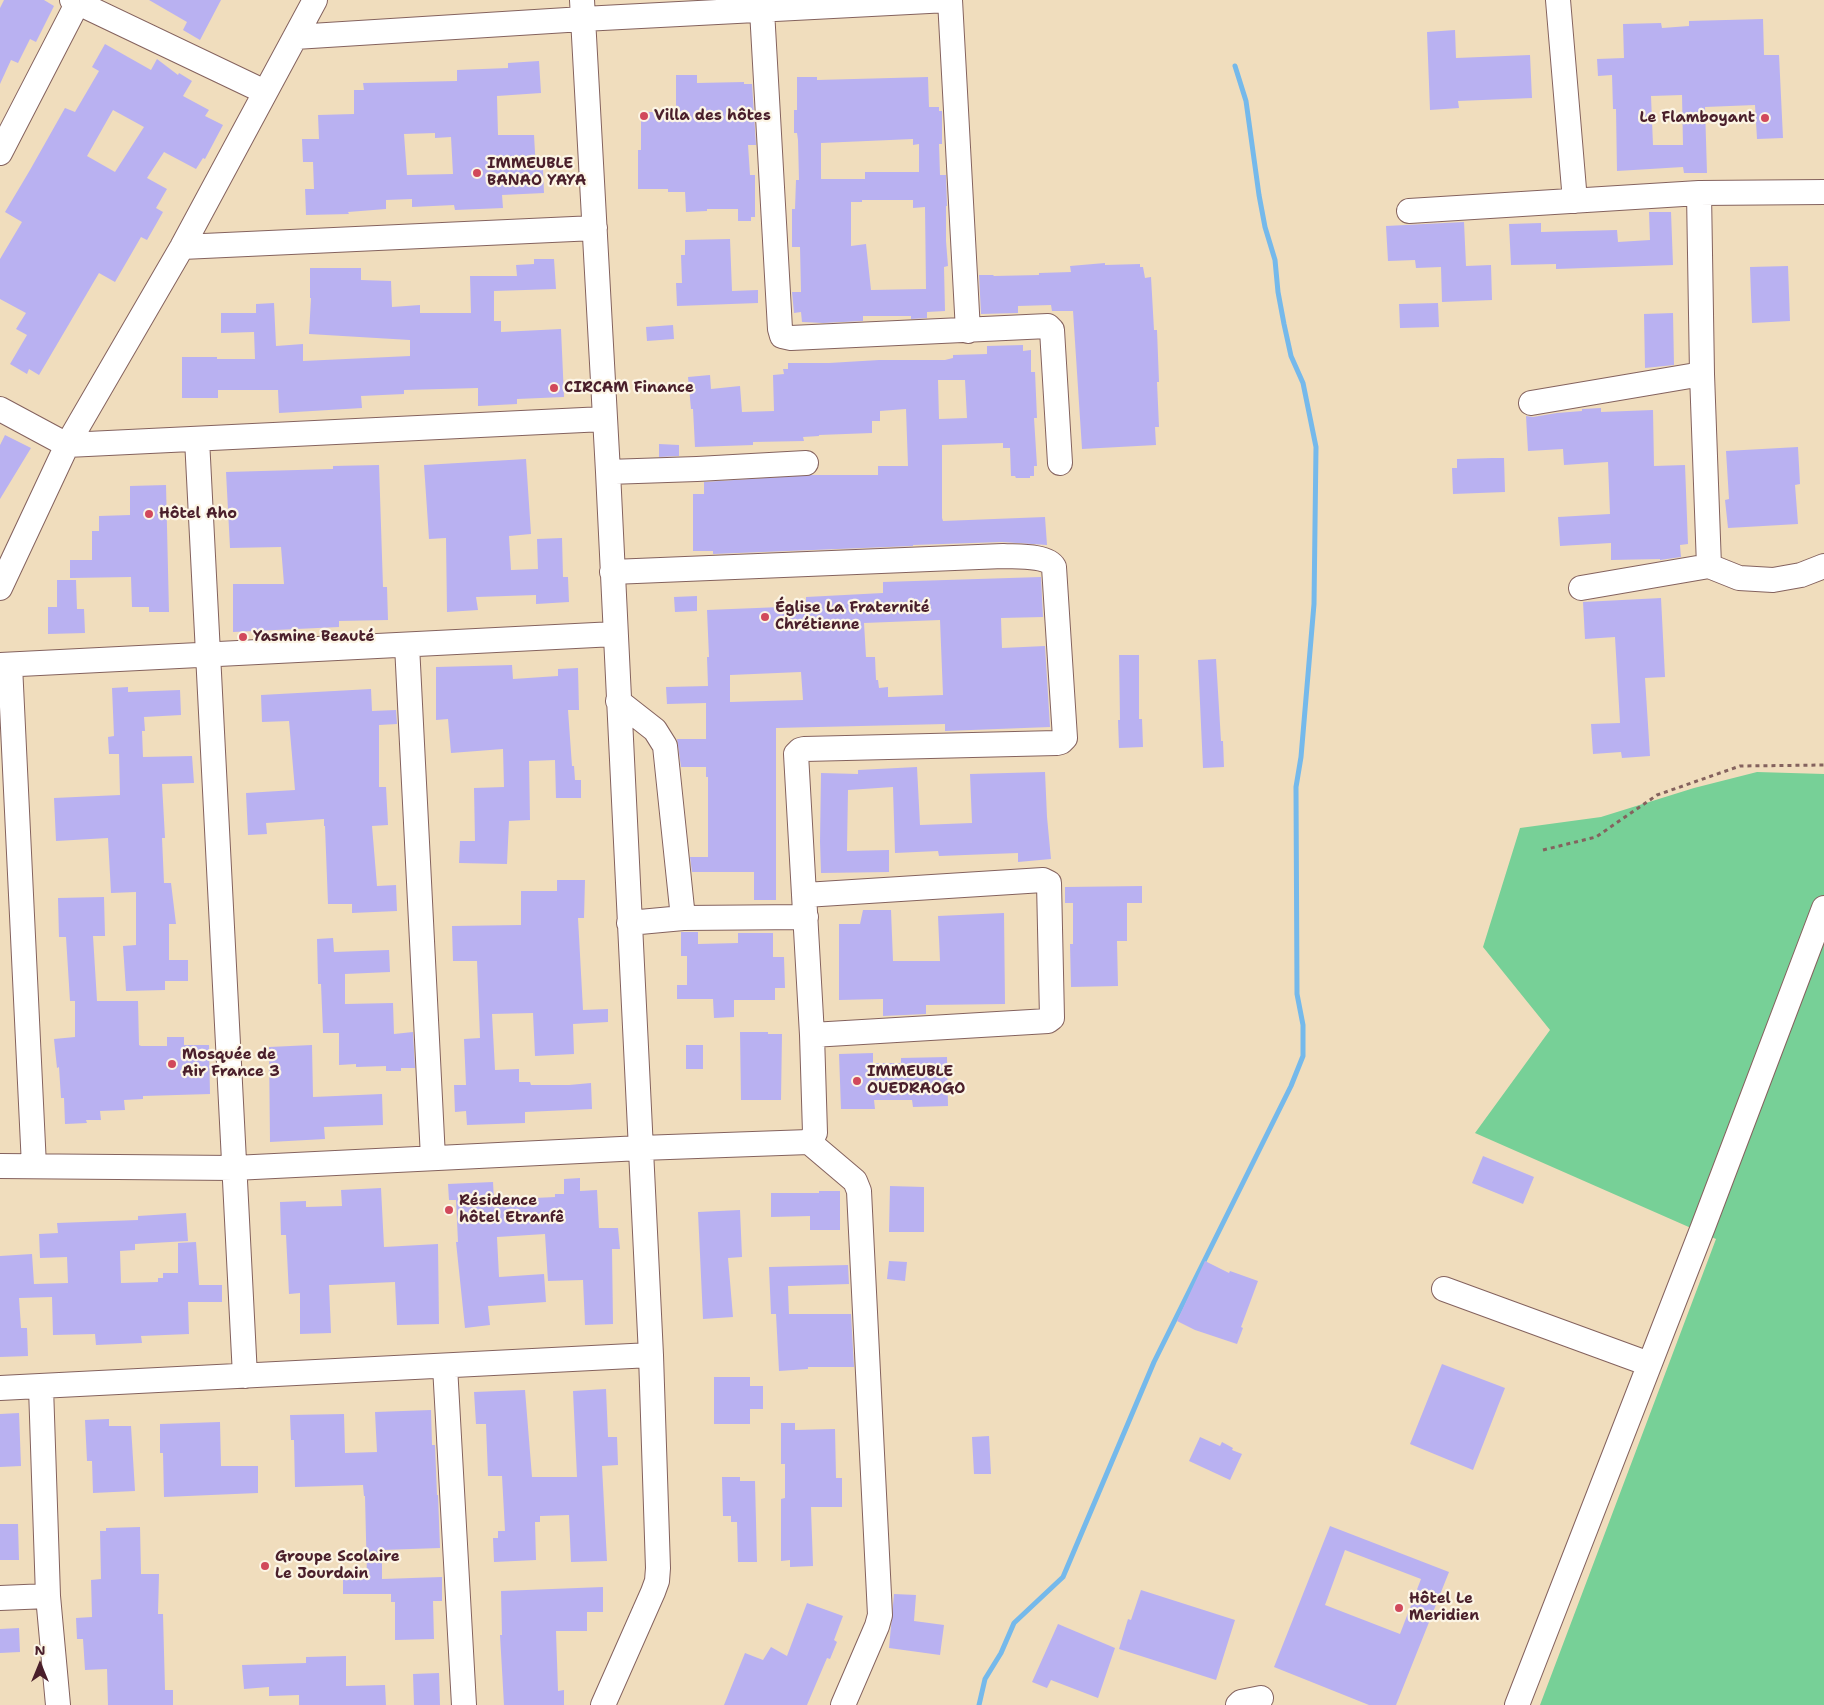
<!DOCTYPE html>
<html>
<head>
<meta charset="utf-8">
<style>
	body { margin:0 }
	#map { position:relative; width:1824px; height:1705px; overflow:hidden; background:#f0ddbd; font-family:"Shantell Sans",sans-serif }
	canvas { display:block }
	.north { position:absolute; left:15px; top:1640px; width:50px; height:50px; -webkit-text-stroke:4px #fcf5e5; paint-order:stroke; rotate:0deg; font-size:14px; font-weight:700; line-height:20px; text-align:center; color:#4a1f2b }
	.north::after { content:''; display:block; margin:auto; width:18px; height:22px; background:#4a1f2b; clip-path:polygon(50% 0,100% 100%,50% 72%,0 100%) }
</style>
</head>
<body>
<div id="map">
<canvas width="1824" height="1705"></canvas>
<div class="north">N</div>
</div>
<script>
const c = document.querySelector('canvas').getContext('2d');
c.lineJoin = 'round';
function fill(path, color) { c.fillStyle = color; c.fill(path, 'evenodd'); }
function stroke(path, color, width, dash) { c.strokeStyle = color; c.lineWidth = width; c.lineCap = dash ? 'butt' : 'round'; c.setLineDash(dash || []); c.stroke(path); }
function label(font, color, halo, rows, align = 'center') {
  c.font = font + ' "Shantell Sans",sans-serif'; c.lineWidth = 4.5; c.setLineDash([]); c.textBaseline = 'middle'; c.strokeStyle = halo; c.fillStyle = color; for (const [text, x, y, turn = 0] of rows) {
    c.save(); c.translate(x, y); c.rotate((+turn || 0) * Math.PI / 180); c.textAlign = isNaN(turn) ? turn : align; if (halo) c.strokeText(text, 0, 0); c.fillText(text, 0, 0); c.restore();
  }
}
const green = new Path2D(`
	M1757,772L1824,774V1705H1540L1716,1239L1475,1133L1550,1030L1483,947L1520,828L1601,817L1694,788Z`);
const stream = new Path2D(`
	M979,1705L985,1679L1001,1653L1014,1623L1063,1577L1154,1362L1291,1086L1303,1056V1025L1297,994L1296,787L1301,757L1314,604L1316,447L1303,383L1291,356L1284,324L1278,292L1275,260L1265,227L1259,195L1246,101L1235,66`);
const building = new Path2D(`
	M4,0H44L54,6L36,42L30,39L18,63L11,60L0,84V8Z
	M149,0H221L200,40L183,30L187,22Z
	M1763,19L1764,55H1779L1783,138L1757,139L1755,105L1705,107L1707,173H1684L1683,167L1617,171L1616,109H1613L1612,75L1598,76L1597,59L1624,58L1623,24L1661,23L1662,28L1689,26V21ZM1682,95L1683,145H1653L1651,96Z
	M1455,30L1456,58L1530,55L1532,98L1458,101L1459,108L1430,110L1427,32Z
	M105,44L151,70L157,59L178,75L179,73L192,81L183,96L209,110L205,116L223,125L205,159L203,158L196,169L164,152L147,178L167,189L156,208L163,212L147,240L141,237L115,282L99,273L39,375L29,369L27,374L10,364L27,335L16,329L26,313L0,299V259L22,222L5,212L30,170L65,108L75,112L99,71L92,67ZM113,110L144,127L115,172L87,156Z
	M539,61L541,93L497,96L498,135H534L536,170H543L544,193L502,195L503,208L455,210L454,205L412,207V199L386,200V209L348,212L349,214L306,215L305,189H314L313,162H303L302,139H319L318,115L354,114V90H364L363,83L457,81V70L508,68V63ZM435,133V138L451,137L453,174L407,175L404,134Z
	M676,75H697V83L744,82V84H752L756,145H748L750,175H755V217H751V221H738V209H707V211L686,212L685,192H668V189H638V150H641V112H676Z
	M797,77H817V80L928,77L929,107H939V111H942V144H939L940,175H946L947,206H946V241L948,266L944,267L945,311L927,312V318L911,319V316H863V321L823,323L802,322L801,312L794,313L792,292H801L800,247H792V209H795L796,180H799L798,140L797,133H794V110H797ZM913,139V145L919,144V172H865V179H821V143ZM862,200H913V208L925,207L926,289L871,290L866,244L851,246V202H862Z
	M1649,212H1671L1673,265L1556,269V264L1511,265L1509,224L1541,223V232L1617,230L1618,242L1650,240Z
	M1464,222L1466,266L1491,265L1492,300L1442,302L1441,267L1416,268L1415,260L1388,261L1386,226Z
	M730,239L732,291L758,290V303L677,306L676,283H682L681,255H685V240Z
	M534,259H554L556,289L494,291V321H501V332L561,329L564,397L517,399V404L478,406V388L404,390V394L361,396L362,408L279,413L278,390H218V398H182V357H217V359H255L254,332L221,333V313H256V304L274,303L276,346L303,344V361L410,356V340L309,334L311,298H310V268H361V280L391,281L392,307L420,305V313H471L470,276H517L516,265L534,264Z
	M1105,263V265L1140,264V267H1143L1145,278L1151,277L1154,330H1157L1159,382H1157L1159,427H1155L1156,445L1082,449L1073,311H1052L1051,305L1018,306V313L981,314L979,275H993L994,276L1039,275V273L1071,272L1070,266Z
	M1788,266L1790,321L1752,323L1750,267Z
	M1438,303L1439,327L1400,328L1399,304Z
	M1673,313L1674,365L1645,368L1644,314Z
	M673,325L674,339L647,341L646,327Z
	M1023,345V351L1031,350V372H1035L1037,418H1034L1037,466H1034V476H1030V478H1016L1015,476H1011L1010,448H1003V443L942,445V518L943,521L1045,517L1047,545L1002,542L913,545V546L713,554V551H693V494H704V482L811,475H878V466H908L906,409L880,411V421H872V433L819,435V436L803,437L804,441L753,442V445L695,447L693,409H691L688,377L710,375L711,389L740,386L742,412L774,411L773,375L784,374L783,369H788V363H829L879,360H945L953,358V355L987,354V346ZM938,380H965L967,418L939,419Z
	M1601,408V412L1653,410L1654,466L1685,465L1688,544L1680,545L1681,557L1660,560V559L1611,560V543L1560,546L1558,517L1610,514L1608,462L1564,465L1563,449L1528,451L1526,416L1533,417L1557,413L1582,411V409Z
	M5,435L31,448L0,499V445Z
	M659,444L679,445V456L659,457Z
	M1798,447L1800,484L1795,485L1798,524L1728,528L1725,500L1729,499L1726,451Z
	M1492,458H1504L1505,492L1453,494L1452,468H1457V459Z
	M526,459L531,534L509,536L511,570L538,569L537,539L562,538L563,577H568L569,602L536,604V595L476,597L478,610L447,612L446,538L429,539L424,465Z
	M379,465L383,587H387L388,620L339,621V627L233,632V584H284L281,547L230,548L226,472L333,469V466Z
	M166,485L169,612H149V607H132L131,577L70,578V560H92V531H99V516L130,515V486Z
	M1041,577L1043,617L1001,618L1002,648L1045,646L1050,727L945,731V724L776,728V900H754V872H692L690,857H708V777H706V767H681L677,739H706V703L667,704L666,687L708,686L707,657H709L707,610L806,606V597L883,593V582ZM940,620L943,695L888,697V687L879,688L878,680H876L875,657H866L864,623ZM801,672L803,700L730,702V675Z
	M57,580H76L77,609H84L85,633L48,634V607H57Z
	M697,596V611L675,612L674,597Z
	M1661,598L1665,677L1645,678L1650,756L1622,758L1621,752L1593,754L1591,724L1620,723L1615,637L1585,639L1583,602Z
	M1119,655H1139V719H1142L1143,747L1119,748L1118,720H1120Z
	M1216,659L1221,741H1223L1224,767L1203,768L1198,660Z
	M512,665L513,679L558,676V669L578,668L579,710H568L572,766H574L575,780H581V798H556L555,760L529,761L530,820L509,821L507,864L459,863L460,841H475L474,788L504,787L503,749L451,753L448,719L436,720V667Z
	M128,687V692L180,690L181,715L144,717L145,731H142L143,757L192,756L194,783L162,784L165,838H162L164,883H171L176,924H169V960H188V981H165V990L126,991L123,946L136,945V892L111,893L108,838L56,841L54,798L120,795L119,754H109L108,737L114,736L112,688Z
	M371,689L372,711L396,710L397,724L379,725V787H386L388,825L372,826L377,886L396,885L397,911L352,913V904H328L325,826H324V819L266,823L267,834L248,835L246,793L295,790L289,721L262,722L261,695Z
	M917,767L920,825L972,823L970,774L1045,772L1047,817L1051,859L1018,862V853L939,856L938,851L895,853L893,787L848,790L847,851L889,850V872L821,873L820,842L821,773L858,774V770Z
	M557,880H585L584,918H578L583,1010L608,1009V1022L573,1024L574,1054L535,1056L533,1013L492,1014L495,1070L519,1069V1082H530L531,1085H569L591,1083L592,1109L525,1112V1123L467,1125L466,1111L455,1112L454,1085H466L464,1039L480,1038L477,961H453L452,926L521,925V891H557Z
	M1142,886V903H1127V941H1117L1118,986L1071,987L1070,944H1073V903H1065V887Z
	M104,897L105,936H93L97,1001H138L139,1045L141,1046H167V1037H184V1045H209L210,1094L143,1096V1099L124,1100L125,1110L100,1111L101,1120H86L87,1123L65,1124L64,1098H61L59,1067L57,1068L54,1039L75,1037V1001H70L66,937H59L58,898Z
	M863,910H891L893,961H940L938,916L1004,913L1005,1004L926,1005V1014L883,1016V999L839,1000V924H860Z
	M681,932H698V944L738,943V933H773V957H784L785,988H775V1000H734V1017L714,1018L713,999H677V985H687V956H681Z
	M333,938L334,952L389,950L390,972L345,974V1004L393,1003L394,1034L413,1032L415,1068H401V1071H386V1066L356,1067V1064L339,1065V1033H323L321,984H318L317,939Z
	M740,1032H768V1034H782L781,1100H741Z
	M312,1045L313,1097L382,1094L383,1125L324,1127L325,1139L270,1142L269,1047Z
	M686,1045H703V1069H686Z
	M873,1053V1063H901V1058L947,1057L948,1106L913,1107L912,1100H874L875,1109H841L839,1054Z
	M1483,1156L1534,1177L1523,1204L1472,1183Z
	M580,1178V1191L597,1190L599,1228H618L620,1249H612L613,1324L585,1325L583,1280L548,1281L545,1234L497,1237L499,1277L544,1274L546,1302L488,1306L490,1325L465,1328L456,1242H458L456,1200H449L448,1184L493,1182L494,1200L555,1197V1194H564V1179Z
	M890,1186L924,1187V1232H889Z
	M381,1188L384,1247L438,1244L439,1324L397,1325L395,1282L329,1285L331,1333L300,1334V1293L289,1294L286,1235H281L280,1202L306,1201V1207L342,1206L341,1190Z
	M819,1191H840V1230H810V1216L771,1217V1193H819Z
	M740,1210L742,1257L728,1258L733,1317L703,1319L698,1212Z
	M186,1213L188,1241L135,1244V1250L120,1251L121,1283L158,1282V1278H163V1273H178V1243L196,1242L199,1285H222V1302H188L189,1334L141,1336L142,1343L96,1345L95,1334L53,1335L52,1297L19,1298L21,1328H27L28,1356L0,1357V1256L32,1254L34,1284L68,1283L67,1257L40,1258L39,1234L58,1233L57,1223L138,1220V1216Z
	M889,1261L907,1262L905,1281L887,1279Z
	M1205,1261L1229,1273L1230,1271L1258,1281L1241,1327L1243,1328L1237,1344L1195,1330L1177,1321Z
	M848,1265L849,1284L788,1286L789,1314H783H851L854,1367H808V1369L779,1371L776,1314H771L769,1267Z
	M1442,1364L1505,1388L1473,1470L1410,1444Z
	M714,1377H750V1386H763V1409H750V1424H714Z
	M606,1389L608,1437H617L618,1465L602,1466L607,1561L571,1562L569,1515L540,1516V1522H535L536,1560L494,1562L493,1538H498V1531H505L502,1476H488L486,1424H476L474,1392L525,1390L532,1477H577L573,1391Z
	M431,1410L432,1445H435L437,1495H438L440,1548L382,1550V1579L442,1577V1601H433L434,1639L395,1640V1602H391V1594H343V1579H367L365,1496H364L363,1485L295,1487L294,1440H291L290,1415L344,1414L345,1453L377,1452L375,1412Z
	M19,1413L21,1466L0,1467V1414Z
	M109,1419V1426H131L135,1491L93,1493L92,1461H87L85,1420Z
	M220,1422L221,1466H258V1493L164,1497L163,1453H160V1424Z
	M781,1423H795V1430L835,1429L836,1478H842V1507H811L813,1566L790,1567V1560L781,1561V1499L785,1498V1464H781Z
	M989,1436L991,1474H974L972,1437Z
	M1200,1437L1220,1446L1222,1442L1233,1448L1232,1450L1242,1454L1230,1480L1189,1461Z
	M722,1477H740V1481H755L757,1562H738L737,1522H731V1516H723Z
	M0,1524H18L19,1560H0Z
	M1330,1526L1449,1572L1396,1705H1369L1274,1667ZM1345,1550L1421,1579L1400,1634L1325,1605Z
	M140,1527L141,1574H159L158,1614H163L165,1690H173V1705H108L107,1669L85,1670L83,1639H77L76,1618L92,1617L91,1580L101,1579L100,1531H106V1528Z
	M603,1587V1612H587V1631H556L558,1691L564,1690V1705H504L500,1635H502L501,1591Z
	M1141,1590L1235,1620L1216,1680L1119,1649L1128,1619L1131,1620Z
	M894,1594L916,1595L914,1621L944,1625L940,1655L889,1648Z
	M807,1603L843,1616L834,1640L837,1642L830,1659L827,1658L807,1705H724L745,1653L763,1660L771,1647L787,1656Z
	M1058,1624L1115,1648L1098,1698L1051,1680L1047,1688L1032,1682Z
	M19,1628L20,1652L0,1653V1629Z
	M346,1656V1686L385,1685L386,1705H299V1695L269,1696V1687L244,1689L242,1665L306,1663V1657Z
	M439,1673L440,1705H414L413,1674Z`);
const path = new Path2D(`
	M1543,850L1596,837L1657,795L1740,766L1824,765`);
const minor = new Path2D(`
	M72,0L265,92
	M582,0L608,472L651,1355L658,1568L657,1581L653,1592L603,1705
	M950,0L968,331
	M1558,0L1575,201
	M762,10L780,329L782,336L791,338L1048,326L1052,330L1060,463
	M295,37L583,19L948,0
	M0,153L79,0
	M1699,193L1702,374L1709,566
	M1409,211L1699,193L1824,192
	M182,247L595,228
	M1531,403L1702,374
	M0,409L67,445L604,419
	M197,439L245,1376
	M608,472L697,469L806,463
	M612,572L1003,556C1017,557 1047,555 1054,567L1065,738L1061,742L1057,743L804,749L800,750L796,754L812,1035L815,1133L809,1142
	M0,588L67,445L182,247L315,0
	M1581,588L1709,566L1739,578L1773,580L1801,575L1824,566
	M407,645L433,1158
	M0,665L615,634
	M10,665L34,1166
	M618,701L655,730L665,746L683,918
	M805,895L1043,880L1049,883L1052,1018L1048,1021L812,1035
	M629,923L683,918L806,917
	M0,1166L234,1168L641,1148L809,1142L855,1181L859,1191L880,1615L877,1626L843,1705
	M1444,1289L1649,1364
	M445,1366L464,1705
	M41,1387L48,1596L58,1705
	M0,1388L651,1355
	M0,1598L48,1596
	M1238,1705L1241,1702L1261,1698
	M1517,1705L1703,1227L1824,908`);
const markers = [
	[644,116,5,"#d1495b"],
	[1765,118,5,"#d1495b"],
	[477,173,5,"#d1495b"],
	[554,388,5,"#d1495b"],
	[149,514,5,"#d1495b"],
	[765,617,5,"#d1495b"],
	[243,637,5,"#d1495b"],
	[172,1064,5,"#d1495b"],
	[857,1081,5,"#d1495b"],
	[449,1210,5,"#d1495b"],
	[265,1566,5,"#d1495b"],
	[1399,1608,5,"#d1495b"]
];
const poiNames = [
	["Villa des hôtes",654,116],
	["Le Flamboyant",1755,118,"right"],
	["IMMEUBLE",487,164],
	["BANAO YAYA",487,181],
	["CIRCAM Finance",564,388],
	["Hôtel Aho",159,514],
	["Église La Fraternité",775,608],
	["Chrétienne",775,625],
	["Yasmine Beauté",253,637],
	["Mosquée de",182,1055],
	["Air France 3",182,1072],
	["IMMEUBLE",867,1072],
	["OUEDRAOGO",867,1089],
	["Résidence",459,1201],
	["hôtel Etranfê",459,1218],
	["Groupe Scolaire",275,1557],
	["Le Jourdain",275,1574],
	["Hôtel Le",1409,1599],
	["Meridien",1409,1616]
];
fill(green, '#77d097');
stroke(stream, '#75b9eb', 5);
fill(building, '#b9b1f1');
stroke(minor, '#84625e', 26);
stroke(path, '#84625e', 3, [4, 4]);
stroke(minor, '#fff', 24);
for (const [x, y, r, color] of markers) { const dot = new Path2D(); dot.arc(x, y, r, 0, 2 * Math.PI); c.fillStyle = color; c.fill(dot); stroke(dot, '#fcf5e5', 2); }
label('bold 15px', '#4a1f2b', '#fcf5e5', poiNames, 'left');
</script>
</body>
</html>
